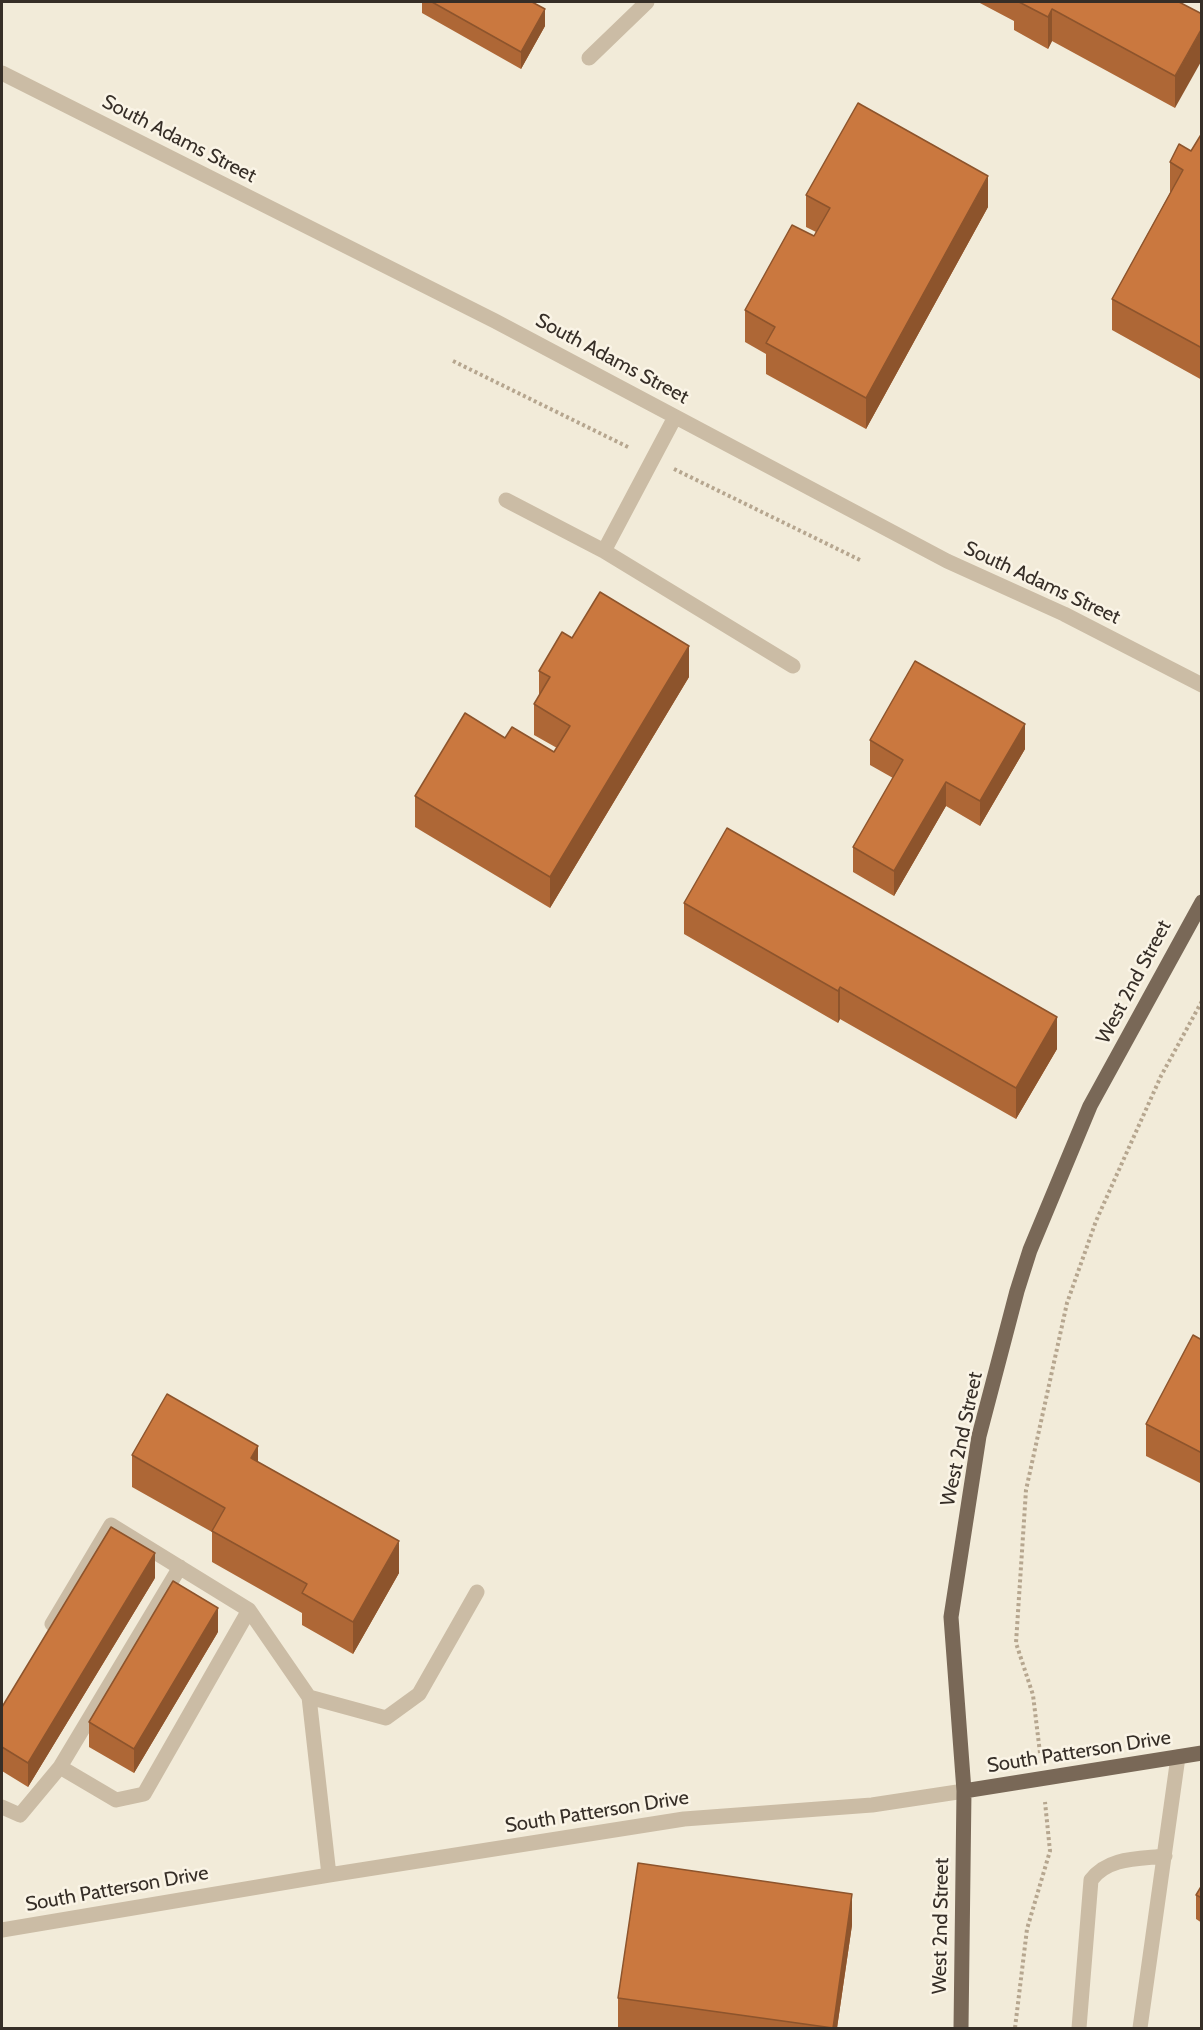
<!DOCTYPE html>
<html>
<head>
<meta charset="utf-8">
<style>
	body { margin:0 }
	#map { position:relative; width:1203px; height:2030px; overflow:hidden; background:#f2ebd9; font-family:Cabin,sans-serif }
	canvas { display:block }
	.frame { position:absolute; inset:0; border:3px solid #362e27; pointer-events:none }
</style>
</head>
<body>
<div id="map">
<canvas width="1203" height="2030"></canvas>
<div class="frame"></div>
</div>
<script>
const c = document.querySelector('canvas').getContext('2d');
c.lineJoin = 'round';
function stroke(path, color, width, dash) { c.strokeStyle = color; c.lineWidth = width; c.lineCap = dash ? 'butt' : 'round'; c.setLineDash(dash || []); c.stroke(path); }
function fill(path, color) { c.fillStyle = color; c.fill(path, 'evenodd'); }
function label(font, color, halo, rows, align = 'center') {
  c.font = font + ' Cabin,sans-serif'; c.lineWidth = 5; c.setLineDash([]); c.textBaseline = 'middle'; c.strokeStyle = halo; c.fillStyle = color; for (const [text, x, y, turn = 0] of rows) {
    c.save(); c.translate(x, y); c.rotate((+turn || 0) * Math.PI / 180); c.textAlign = isNaN(turn) ? turn : align; if (halo) c.strokeText(text, 0, 0); c.fillText(text, 0, 0); c.restore();
  }
}
const path = new Path2D(`
	M453,361L630,448
	M674,469L860,560
	M1040,1753L1033,1695L1016,1643L1026,1490L1067,1303L1096,1221L1161,1076L1202,1001
	M1015,2028L1027,1929L1050,1851L1045,1802`);
const minor = new Path2D(`
	M589,58L647,2
	M2,73L495,321L947,561L1064,614L1202,685
	M506,500L604,551L793,666
	M604,551L675,417
	M52,1624L111,1525L249,1610L309,1697
	M60,1767L180,1567
	M2,1807L20,1815L60,1767L116,1800L144,1794L249,1610
	M329,1875L309,1697L386,1718L419,1694L477,1592
	M2,1930L329,1875L684,1819L872,1805L964,1791
	M1079,2028L1091,1880C1108,1857 1139,1859 1165,1856
	M1140,2028L1178,1757`);
const major = new Path2D(`
	M964,1791L1202,1753
	M961,2028L964,1791L951,1617L979,1436L1017,1291L1030,1250L1090,1106L1202,902`);
const wall = new Path2D(`
	M422,2H532L545,26L521,69L422,13Z
	M978,2H1179L1175,108L1052,41L1048,49L1014,30V21Z
	M1202,133V380L1112,330V299L1170,193V162L1191,151Z
	M806,195L988,207L866,429L766,374V354L745,342V310L814,236L816,232L806,227Z
	M572,638L689,677L550,908L415,827V796L505,738L554,752L557,748L534,735V704L539,696V671Z
	M870,740L1025,749L980,826L946,806L894,896L853,872V847L893,778L870,765Z
	M684,903L1057,1049L1016,1119L840,1019L838,1023L684,934Z
	M1202,1340V1484L1146,1456V1424Z
	M132,1455L258,1462L399,1573L353,1654L302,1625V1613L212,1562V1532L132,1487Z
	M155,1578L28,1787L2,1771V1707Z
	M218,1632L134,1773L89,1747V1722Z
	M1202,1885V1923L1196,1919V1895Z
	M852,1925L837,2028H618V1998Z`);
const shadedWall = new Path2D(`
	M545,9V26L521,69V52Z
	M1052,9V41L1048,49V17Z
	M1202,28V60L1175,108V76Z
	M988,176V207L866,429V398Z
	M689,646V677L550,908V877Z
	M1025,724V749L980,826V801Z
	M946,782V806L894,896V871Z
	M840,987V1019L838,1023V991Z
	M1057,1017V1049L1016,1119V1088Z
	M258,1446V1477L251,1458Z
	M399,1541V1573L353,1654V1622Z
	M155,1553V1578L28,1787V1763Z
	M218,1608V1632L134,1773V1749Z
	M852,1894V1925L837,2028H833Z`);
const building = new Path2D(`
	M432,2H532L545,9L521,52Z
	M1019,2H1179L1202,14V28L1175,76L1052,9L1048,17Z
	M858,103L988,176L866,398L766,343L775,327L745,310L792,225L814,236L830,208L806,195Z
	M1202,133V348L1112,299L1183,170L1170,162L1179,144L1191,151Z
	M600,592L689,646L550,877L415,796L465,713L505,738L512,727L554,752L570,726L534,704L550,677L539,671L562,632L572,638Z
	M915,661L1025,724L980,801L946,782L894,871L853,847L903,760L870,740Z
	M727,828L1057,1017L1016,1088L840,987L838,991L684,903Z
	M1193,1335L1202,1340V1453L1146,1424Z
	M167,1394L258,1446L251,1458L399,1541L353,1622L302,1593L307,1584L212,1531L225,1508L132,1455Z
	M111,1527L155,1553L28,1763L2,1747V1707Z
	M173,1581L218,1608L134,1749L89,1722Z
	M638,1863L852,1894L833,2028L618,1998Z
	M1202,1885V1898L1196,1895Z`);
const streetNames = [
	["South Adams Street",179,139,27],
	["South Adams Street",612,359,28],
	["South Adams Street",1042,583,25],
	["West 2nd Street",1134,982,-62],
	["West 2nd Street",962,1439,-78],
	["South Patterson Drive",1079,1752,-9],
	["South Patterson Drive",597,1812,-9],
	["South Patterson Drive",117,1889,-10],
	["West 2nd Street",941,1926,-89]
];
stroke(path, '#b6a68f', 4, [3, 3]);
stroke(minor, '#cbbca5', 15);
stroke(major, '#796857', 15);
fill(wall, '#ae6736');
fill(shadedWall, '#8d542c');
fill(building, '#ca783f');
stroke(building, '#8d542c', 1.5);
label('20px', '#362e27', '#faf4e6', streetNames);
</script>
</body>
</html>
